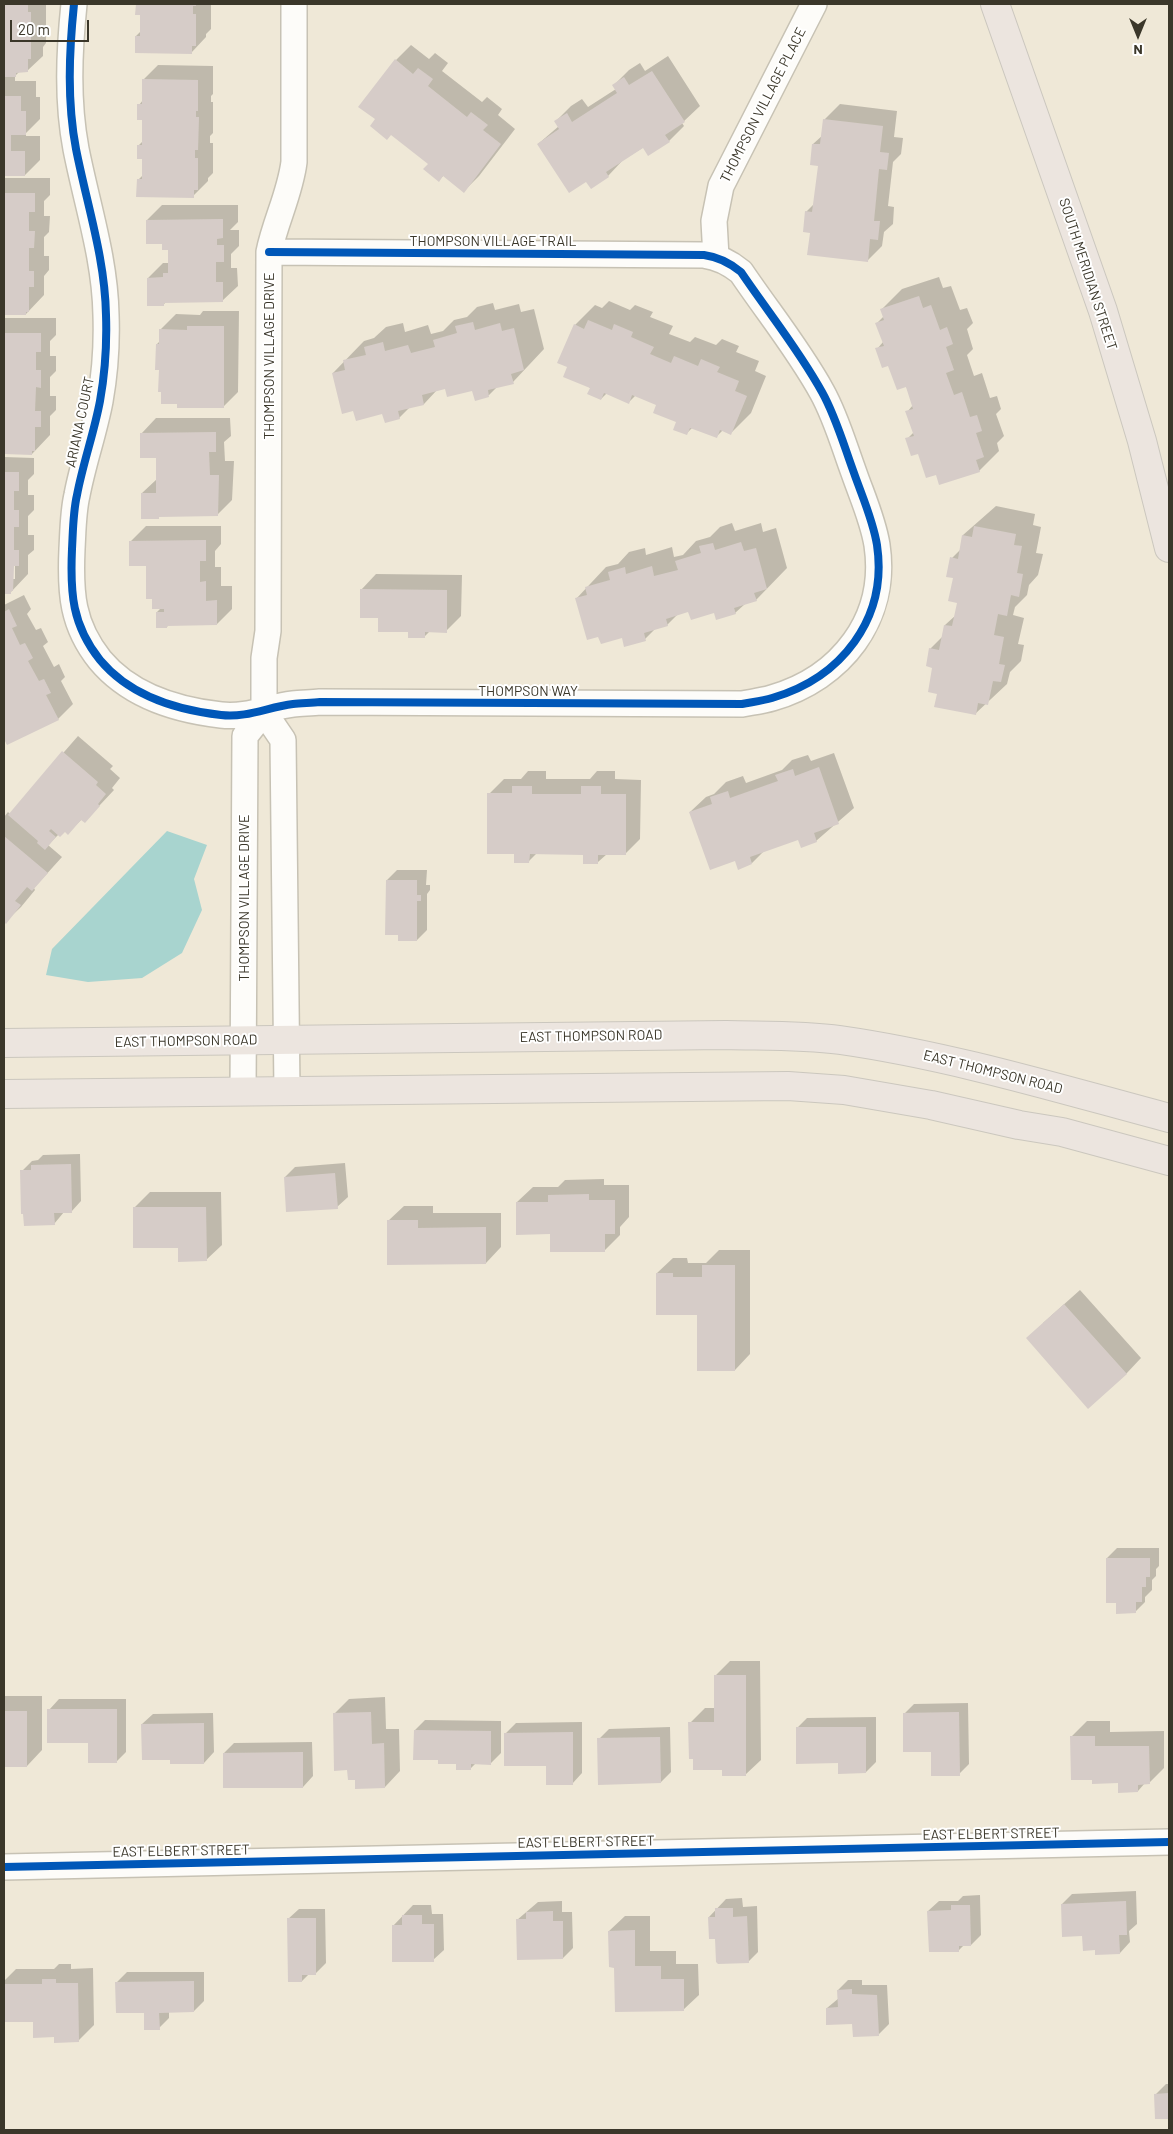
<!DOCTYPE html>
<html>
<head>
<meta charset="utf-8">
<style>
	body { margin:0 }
	#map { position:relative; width:1173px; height:2134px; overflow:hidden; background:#efe8d7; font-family:Barlow,sans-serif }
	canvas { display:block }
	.frame { position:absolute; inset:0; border:5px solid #3b372a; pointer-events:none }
	.north { position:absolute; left:1113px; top:10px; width:50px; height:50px; -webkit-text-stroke:4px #fff; paint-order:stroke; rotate:180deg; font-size:14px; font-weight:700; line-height:20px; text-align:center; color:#3b372a }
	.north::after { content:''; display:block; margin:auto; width:18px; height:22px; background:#3b372a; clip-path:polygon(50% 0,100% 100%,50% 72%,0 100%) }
	.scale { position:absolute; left:10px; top:20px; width:79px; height:22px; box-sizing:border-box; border:2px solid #3b372a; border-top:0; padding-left:6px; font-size:15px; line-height:18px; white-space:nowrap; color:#3b372a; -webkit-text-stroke:4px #fff; paint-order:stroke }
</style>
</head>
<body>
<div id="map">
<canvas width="1173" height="2134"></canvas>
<div class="frame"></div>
<div class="north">N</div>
<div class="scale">20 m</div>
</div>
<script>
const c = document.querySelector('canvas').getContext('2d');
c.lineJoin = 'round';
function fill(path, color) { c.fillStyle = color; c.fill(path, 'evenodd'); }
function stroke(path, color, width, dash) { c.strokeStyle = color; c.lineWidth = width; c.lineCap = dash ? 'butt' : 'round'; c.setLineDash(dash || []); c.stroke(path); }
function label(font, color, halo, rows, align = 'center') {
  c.font = font + ' Barlow,sans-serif'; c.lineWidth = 4; c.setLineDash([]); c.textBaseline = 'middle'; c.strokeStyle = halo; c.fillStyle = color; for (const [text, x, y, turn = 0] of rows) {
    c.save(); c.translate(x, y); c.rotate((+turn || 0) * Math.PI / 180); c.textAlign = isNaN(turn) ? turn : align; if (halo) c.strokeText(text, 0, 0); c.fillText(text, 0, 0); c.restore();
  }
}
const water = new Path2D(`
	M167,831L207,845L194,879L202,910L182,953L142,978L88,982L46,975L52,949Z`);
const shadow = new Path2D(`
	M4,4H46V43L43,47V56L27,71H20L15,76V81H36V97H40V119L26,133V136H40V160L25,175H4Z
	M137,4H211V29L206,34V37L191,53L136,36L141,31V14H137Z
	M411,45L429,59L435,53L448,63L442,71L482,102L487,97L502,109L498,115L515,129L479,176L464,191L444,175L439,180L430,163L376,119L396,60Z
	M668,56L700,106L682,123L684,126L669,141L644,147L623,160L608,176L586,180L538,144L559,126L556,121L571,106L582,99L588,107L616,89L614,85L629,70L640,63L645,71Z
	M158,65L213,66V94L211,96V102H213V133L210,136V143H213V173L208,178V181L193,196L138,180L143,175V158L139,145L143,141V118L139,105L143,100V80Z
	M840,104L897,111L894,137L903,138L901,154L893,162L888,206L894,207L893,224L884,232L882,246L867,261L811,232L806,212L814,204L819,165L813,144L823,135L824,120Z
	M4,178H50V195L44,201V216H50L49,232L44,237V256H49V270L44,276V295L26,314L4,313Z
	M162,205H238V222L230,230H239V246L231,254V268H237L238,286L222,301H167L164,304L148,278L163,263H170V248L147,220Z
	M939,277L943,288L951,286L960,310L967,308L973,323L967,329L973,349L967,355L974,376L982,373L990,398L997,396L1001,409L996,414L1004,436L997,443L999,451L979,471L936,473L907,439L914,432L907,412L913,405L906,386L877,349L883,342L877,323L884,316L882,309L902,289Z
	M609,301L630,310L635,305L653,312L650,317L673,326L669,334L690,342L695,337L716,345L722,339L739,346L736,352L759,361L755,371L766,376L751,413L731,433L723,430L716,437L693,427L686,434L678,421L657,404L636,395L629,402L607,393L601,399L569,367L575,325L595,305L602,308Z
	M493,303L495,310L519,304L521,312L534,309L544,349L513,382L498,386L489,395L476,399L473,390L446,388L437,390L424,404L410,407L399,418L383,412L354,410L333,373L364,341L374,338L386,327L403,323L405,332L428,325L431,334L443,331L454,320L467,317L477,307Z
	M203,311H239L238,392L223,407L179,403L160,368L157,344L160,341V330L176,314L200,315Z
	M4,318H56V335L50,341V356H56V371L50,377V396H56V410L50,416V435L32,454L4,453Z
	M156,418H230L231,436L224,442L225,461H234L232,500L217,515L160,516L142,493L157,479V457L141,434Z
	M4,457L34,458V474L28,480V495H34V510L28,516V535H34V550L28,555V574L10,593H4ZM12,560H15V579H12Z
	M996,506L1035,514L1033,525L1041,527L1036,553L1043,554L1038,575L1029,585L1027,595L1015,607L1013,615L1024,618L1018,644L1024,645L1021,661L1010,672L1007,684L975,714L938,693L930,649L943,636L945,625L956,615L958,602L952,558L961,549L963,535Z
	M732,523L735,531L761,523L763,532L776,528L787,568L756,600L745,604L735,613L689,610L678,614L667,625L656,628L645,639L623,636L576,599L606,567L618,564L629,552L645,548L646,555L672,547L674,557L683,555L696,541L710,537L720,527Z
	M146,526H221V544L215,551V567H221V586H232V609L217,624H169L167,627L157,612L161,608L153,598L147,565L131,541Z
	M376,574L462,575L461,616L446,631H430L424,637L380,617L361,590Z
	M24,595L31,609L27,614L36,630L41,628L48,642L43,646L54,667L59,664L65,677L61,681L73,704L58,719L7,744L4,736V605Z
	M78,736L113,766L110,769L120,778L112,788L114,790L85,821L82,819L68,833L65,831L59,834L48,845L62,857L34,888L35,890L21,907L4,923V817L8,812L10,814Z
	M834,753L854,808L816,841L798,838L765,850L752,863L736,859L690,812L706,797L714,794L726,782L743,776L746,783L782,770L792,760L808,755L811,761Z
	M528,771H546V779H590L597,771H615V779L641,780L640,839L625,854H607L598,862L584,854L537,853L529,861L515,853L489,794L504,779H521Z
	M397,870H427L426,885H430V890L427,894V930L417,940L387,880Z
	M80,1154L81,1201L71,1212H64L54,1224L22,1171L32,1161L38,1160L43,1155Z
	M345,1163L348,1197L337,1207L285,1177L295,1167Z
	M604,1179V1185H629V1217L620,1227V1235L605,1250L551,1233L517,1202L533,1187H558L565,1180Z
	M150,1192H221L222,1245L206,1260L179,1246L134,1208Z
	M404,1206H433V1213H501V1247L486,1263L388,1221Z
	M719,1250H750V1354L735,1370L698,1314L657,1273L673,1258H687L688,1263H706Z
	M1080,1290L1141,1358L1126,1374L1043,1323Z
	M1117,1548H1159V1566L1156,1569V1576L1152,1580V1590L1145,1597V1602L1135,1612L1118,1601L1107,1558Z
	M730,1661H760L761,1760L745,1775L724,1768L690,1723L705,1708H715V1676Z
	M4,1696H42V1750L27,1766H4Z
	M385,1697L386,1729H399L400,1771L385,1787L356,1779L349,1769L334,1714L349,1699Z
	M59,1699H126V1752L116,1762L89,1742L49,1710Z
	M968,1703L969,1764L959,1774L932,1750L904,1714L914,1704Z
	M213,1713L214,1752L204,1763L171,1759L142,1724L153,1714Z
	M876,1717V1762L866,1772L840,1762L797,1728L807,1718Z
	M425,1720L501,1721V1753L491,1763H476L470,1769L458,1763L439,1759L415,1730Z
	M1087,1721H1110V1732L1164,1731V1768L1149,1783H1145L1138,1791L1120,1782L1072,1736Z
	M582,1722V1773L572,1784L506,1733L516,1723Z
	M670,1727L671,1772L661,1782L599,1739L609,1729Z
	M312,1742L313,1776L303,1787L224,1753L234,1743Z
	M1136,1891L1137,1924L1129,1931L1130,1942L1120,1953L1096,1949L1062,1904L1072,1894Z
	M980,1895L981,1935L971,1945H964L959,1950L928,1911L939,1901H958L963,1896Z
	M742,1898L743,1907L757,1906L758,1952L748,1962L716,1938L709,1917L726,1899Z
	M562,1901V1912H572L573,1948L563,1958L517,1920L538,1902Z
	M413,1905H431L432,1914H443L444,1950L433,1960L393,1926Z
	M299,1909H325L326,1963L316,1973L309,1974L302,1981L288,1919Z
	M625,1916H650V1951H676V1964H698L699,1995L683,2010L616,1967L609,1931Z
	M59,1964H71V1969L93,1968L94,2025L78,2041L55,2036L34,2021H4V1981L16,1969H54Z
	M127,1972H204V2001L194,2011H169V2018L159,2028L116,1983Z
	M848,1980H862V1985H887L889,2024L879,2034L827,2008L839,1998L838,1990Z
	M1166,2084H1169V2117L1156,2118V2094Z`);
const building = new Path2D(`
	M4,4H28V12H31V59H28V72L16,73V77H4Z
	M136,4H196V6H193V14H196V46H192V54L135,53V36H140V15H135Z
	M395,59L413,74L418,68L433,79L428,86L467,117L471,112L488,125L483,130L501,144L464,193L443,176L439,182L423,169L428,164L391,135L387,140L370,126L375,119L358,107Z
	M652,71L685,122L665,135L670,142L648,156L643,148L606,172L609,177L591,189L586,182L569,193L537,144L559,129L554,121L567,113L572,122L617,93L612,85L624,77L629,85Z
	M142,79L198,80V111H196V117H199L198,150H195V158H198V190H194V198L136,197L137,179H142V159H137V145H142V120H137V104H142Z
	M4,96H21V111H26V135H11V151H25V176H4Z
	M823,119L883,126L880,152L889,153L887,170L879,169L874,221H880L878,240L870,239L868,262L807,255L810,233L803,232L805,211L812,212L818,166L810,165L812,144H820Z
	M4,193H35V212H29V231H35L34,248H29V271H34V287H29V312H26V315H4Z
	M223,219V238L217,239V245H224V262H216V282H223V302L164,303V306H147V278L163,277V273H168V250H162V244H146V220Z
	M919,296L923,308L931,305L940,330L947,327L953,344L946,347L954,370L946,373L954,395L962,392L970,417L977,415L982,431L976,433L984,457L976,460L980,472L939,485L936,475L926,478L918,454L911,456L905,438L914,436L905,411L913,409L906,387L897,390L888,366L882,368L875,348L884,346L875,323L884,320L880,309Z
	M588,320L612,330L614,324L633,332L631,337L654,347L650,354L671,363L674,356L698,366L701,359L720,367L717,372L739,381L735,391L747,396L731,435L720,430L717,438L690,428L687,435L673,430L676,422L653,413L656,405L632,395L629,404L604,393L601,400L587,394L590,388L563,377L567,367L557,363L574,324L584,329Z
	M473,322L475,330L500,323L502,331L514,328L524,370L511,374L514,384L488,390L489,397L475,401L472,391L447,397L445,389L422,395L424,405L398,411L400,419L385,423L382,414L356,421L353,411L342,414L332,373L345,370L343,360L366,355L364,347L383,342L385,351L408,345L411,353L435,347L433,340L457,333L455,326Z
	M187,326H224V408H177V404H161V392H158L159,370H155L156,344H159V329L187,330Z
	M4,333H41V352H36V370H41V388L36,387L35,411H41V427H35V451H32V455L4,454Z
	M216,432V452H209L210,475H219L218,516L159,517V519H141V493H156V458H140V433Z
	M4,472H19V491H14V510H19V527H14V550H19V566H14L13,591H11V594H4Z
	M974,526L1016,534L1014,545L1022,546L1017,573L1023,574L1019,597L1011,595L1007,616L998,614L994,635L1004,637L999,664L1005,665L1001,682L993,681L988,705L978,703L976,715L934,707L937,694L928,692L932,668L926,666L929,648L939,650L944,625L952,626L957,603L948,601L953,578L946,577L950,557L958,559L962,535L972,537Z
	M206,540V561H200V582L206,581V601L217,600V625L167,626V628H156V612H164V609H152V599H146V566H129V541Z
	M741,542L744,551L756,548L767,589L754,593L757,601L734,608L736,614L716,620L714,613L691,620L688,612L666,619L668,626L644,633L646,641L624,647L622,638L601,644L598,637L587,640L575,598L587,595L585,587L610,580L608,572L625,567L626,574L652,566L654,576L678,570L675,561L701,553L699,546L713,543L715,550Z
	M360,589L447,590V633L425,632V638H408V632H378V618H360Z
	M9,609L17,626L12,628L20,645L25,643L33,658L28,661L39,681L44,679L51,693L46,695L59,720L7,745L4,739V612Z
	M62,751L98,782L96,785L106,794L98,804L100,806L85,823L81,820L68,835L65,832L60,837L51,829L49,831L56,837L45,850L37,843L38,841L8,815Z
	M819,767L839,824L814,833L817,842L801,848L798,840L750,857L752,864L738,870L735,861L710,870L689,812L712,804L710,797L728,791L730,798L778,781L775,775L793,769L795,776Z
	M512,786H532V794H581V786H601V794H626V855H598V864H583V855L530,854L529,863H514V854H487V793H512Z
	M4,836L48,873L32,891L27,887L15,901L21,905L6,924L4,922Z
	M386,880H417V895H421V901H417V941H398V935H385Z
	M71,1164L72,1213H54L55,1225L24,1226L23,1214H21L20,1170H31V1165Z
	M335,1173L338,1209L286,1212L284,1177Z
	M589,1194V1200H615V1234H605V1252H550V1234L516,1235V1202H548V1195Z
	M133,1207H206L207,1261L178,1262V1248H133Z
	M387,1220H418V1228L486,1227V1264L387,1265Z
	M702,1265H735V1371H697V1315H656V1273H673V1277H702Z
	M1064,1304L1127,1374L1088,1409L1026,1338Z
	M1106,1558H1150V1577H1146V1587H1142V1602H1136V1613L1116,1614V1603H1106Z
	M714,1675H746V1776H722V1770H693V1759H689L688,1722H714Z
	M47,1709H117V1763H88V1743H47Z
	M4,1711H27V1767H4Z
	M371,1712L372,1744L384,1743L385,1788L355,1789V1780H348L347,1770L334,1771L333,1713Z
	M959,1712L960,1776H931V1752H903V1713Z
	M204,1723V1764H170V1760H142L141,1724Z
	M796,1727H866V1773L838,1774V1763L796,1764Z
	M414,1730L491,1731V1765L471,1764V1770H456V1764H438V1760H413Z
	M573,1732V1785H546V1766H504V1733Z
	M1070,1736H1095V1746H1149L1150,1784L1138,1785V1792L1118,1793V1783L1092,1784V1780H1071Z
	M660,1737L661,1783L598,1785L597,1738Z
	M303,1752V1788H223V1753Z
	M1126,1901L1127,1935H1119L1120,1954L1095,1955V1950L1083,1951L1082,1936L1062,1937L1061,1904Z
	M951,1905H970L971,1946H959V1952H929L927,1911L951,1910Z
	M715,1908H733V1917L747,1916L749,1963L718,1964L716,1962L715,1939H709L708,1917H715Z
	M553,1911V1921H563V1959L517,1960L516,1919H526V1912Z
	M402,1915H422V1924H434V1962H392V1925H402Z
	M287,1918H316V1975H302V1982H288Z
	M635,1930V1966H661V1979H684V2011L615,2012L614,1968L609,1967L608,1931Z
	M42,1979H56V1983H78L79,2042L54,2043V2037L33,2038V2022H4V1984H42Z
	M194,1981V2012L159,2013L160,2030H144V2013H116L115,1982Z
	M852,1989V1994L877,1995L879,2036L853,2037L852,2024L826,2025V2008L838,2007L837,1990Z
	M1169,2093V2119H1155L1154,2094Z`);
const minor = new Path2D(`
	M74,4C69,53 67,101 76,149C87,205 105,258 106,315C107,344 105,373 100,401C94,433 83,463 77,495C73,512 73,531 72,549C70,593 72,625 100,660C130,696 176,710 221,715C247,718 268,707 293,704C301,703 311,703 320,702L742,704C752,702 762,701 772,698C841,678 888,619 877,545C873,520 862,496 854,473C844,446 836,417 822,392C799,350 768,312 741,272C730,263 719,257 704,255L269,252
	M716,257L714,221L721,186L814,4
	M243,1091L245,736L264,712
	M287,1091L283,740L264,712V658L268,631L269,252C275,222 290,194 294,162V4
	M4,1867L1169,1842`);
const primary = new Path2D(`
	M995,4L1103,311L1142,441L1169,548
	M4,1043L726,1035C764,1036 803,1035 840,1040C952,1056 1060,1089 1169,1118
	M4,1094L788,1086L844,1090L931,1105L1019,1125L1062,1132L1169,1161`);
const cycleway = new Path2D(`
	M74,4C69,53 67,101 76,149C87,205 105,258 106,315C107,344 105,373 100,401C94,433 83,463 77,495C73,512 73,531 72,549C70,593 72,625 100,660C130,696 176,710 221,715C247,718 268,707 293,704C301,703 311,703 320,702L742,704C752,702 762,701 772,698C841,678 888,619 877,545C873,520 862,496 854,473C844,446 836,417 822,392C799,350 768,312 741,272C730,263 719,257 704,255L269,252
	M4,1867L1169,1842`);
const streetNames = [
	["THOMPSON VILLAGE PLACE",763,105,-63],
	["THOMPSON VILLAGE TRAIL",493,241],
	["SOUTH MERIDIAN STREET",1088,274,72],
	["THOMPSON VILLAGE DRIVE",269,356,-90],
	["ARIANA COURT",80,422,-78],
	["THOMPSON WAY",528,691],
	["THOMPSON VILLAGE DRIVE",244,898,-90],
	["EAST THOMPSON ROAD",591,1036,-1],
	["EAST THOMPSON ROAD",186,1041,-1],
	["EAST THOMPSON ROAD",993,1072,14],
	["EAST ELBERT STREET",991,1834,-1],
	["EAST ELBERT STREET",586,1842,-1],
	["EAST ELBERT STREET",181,1851,-1]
];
fill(water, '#a8d4cf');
fill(shadow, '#0003');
fill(building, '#d6ccc8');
stroke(minor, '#c7c2b4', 28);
stroke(primary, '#cbc7be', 30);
stroke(minor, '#fdfcf9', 25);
stroke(primary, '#ece5df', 28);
stroke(cycleway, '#0057b8', 8);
label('14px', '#3b372a', '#fff', streetNames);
</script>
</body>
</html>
